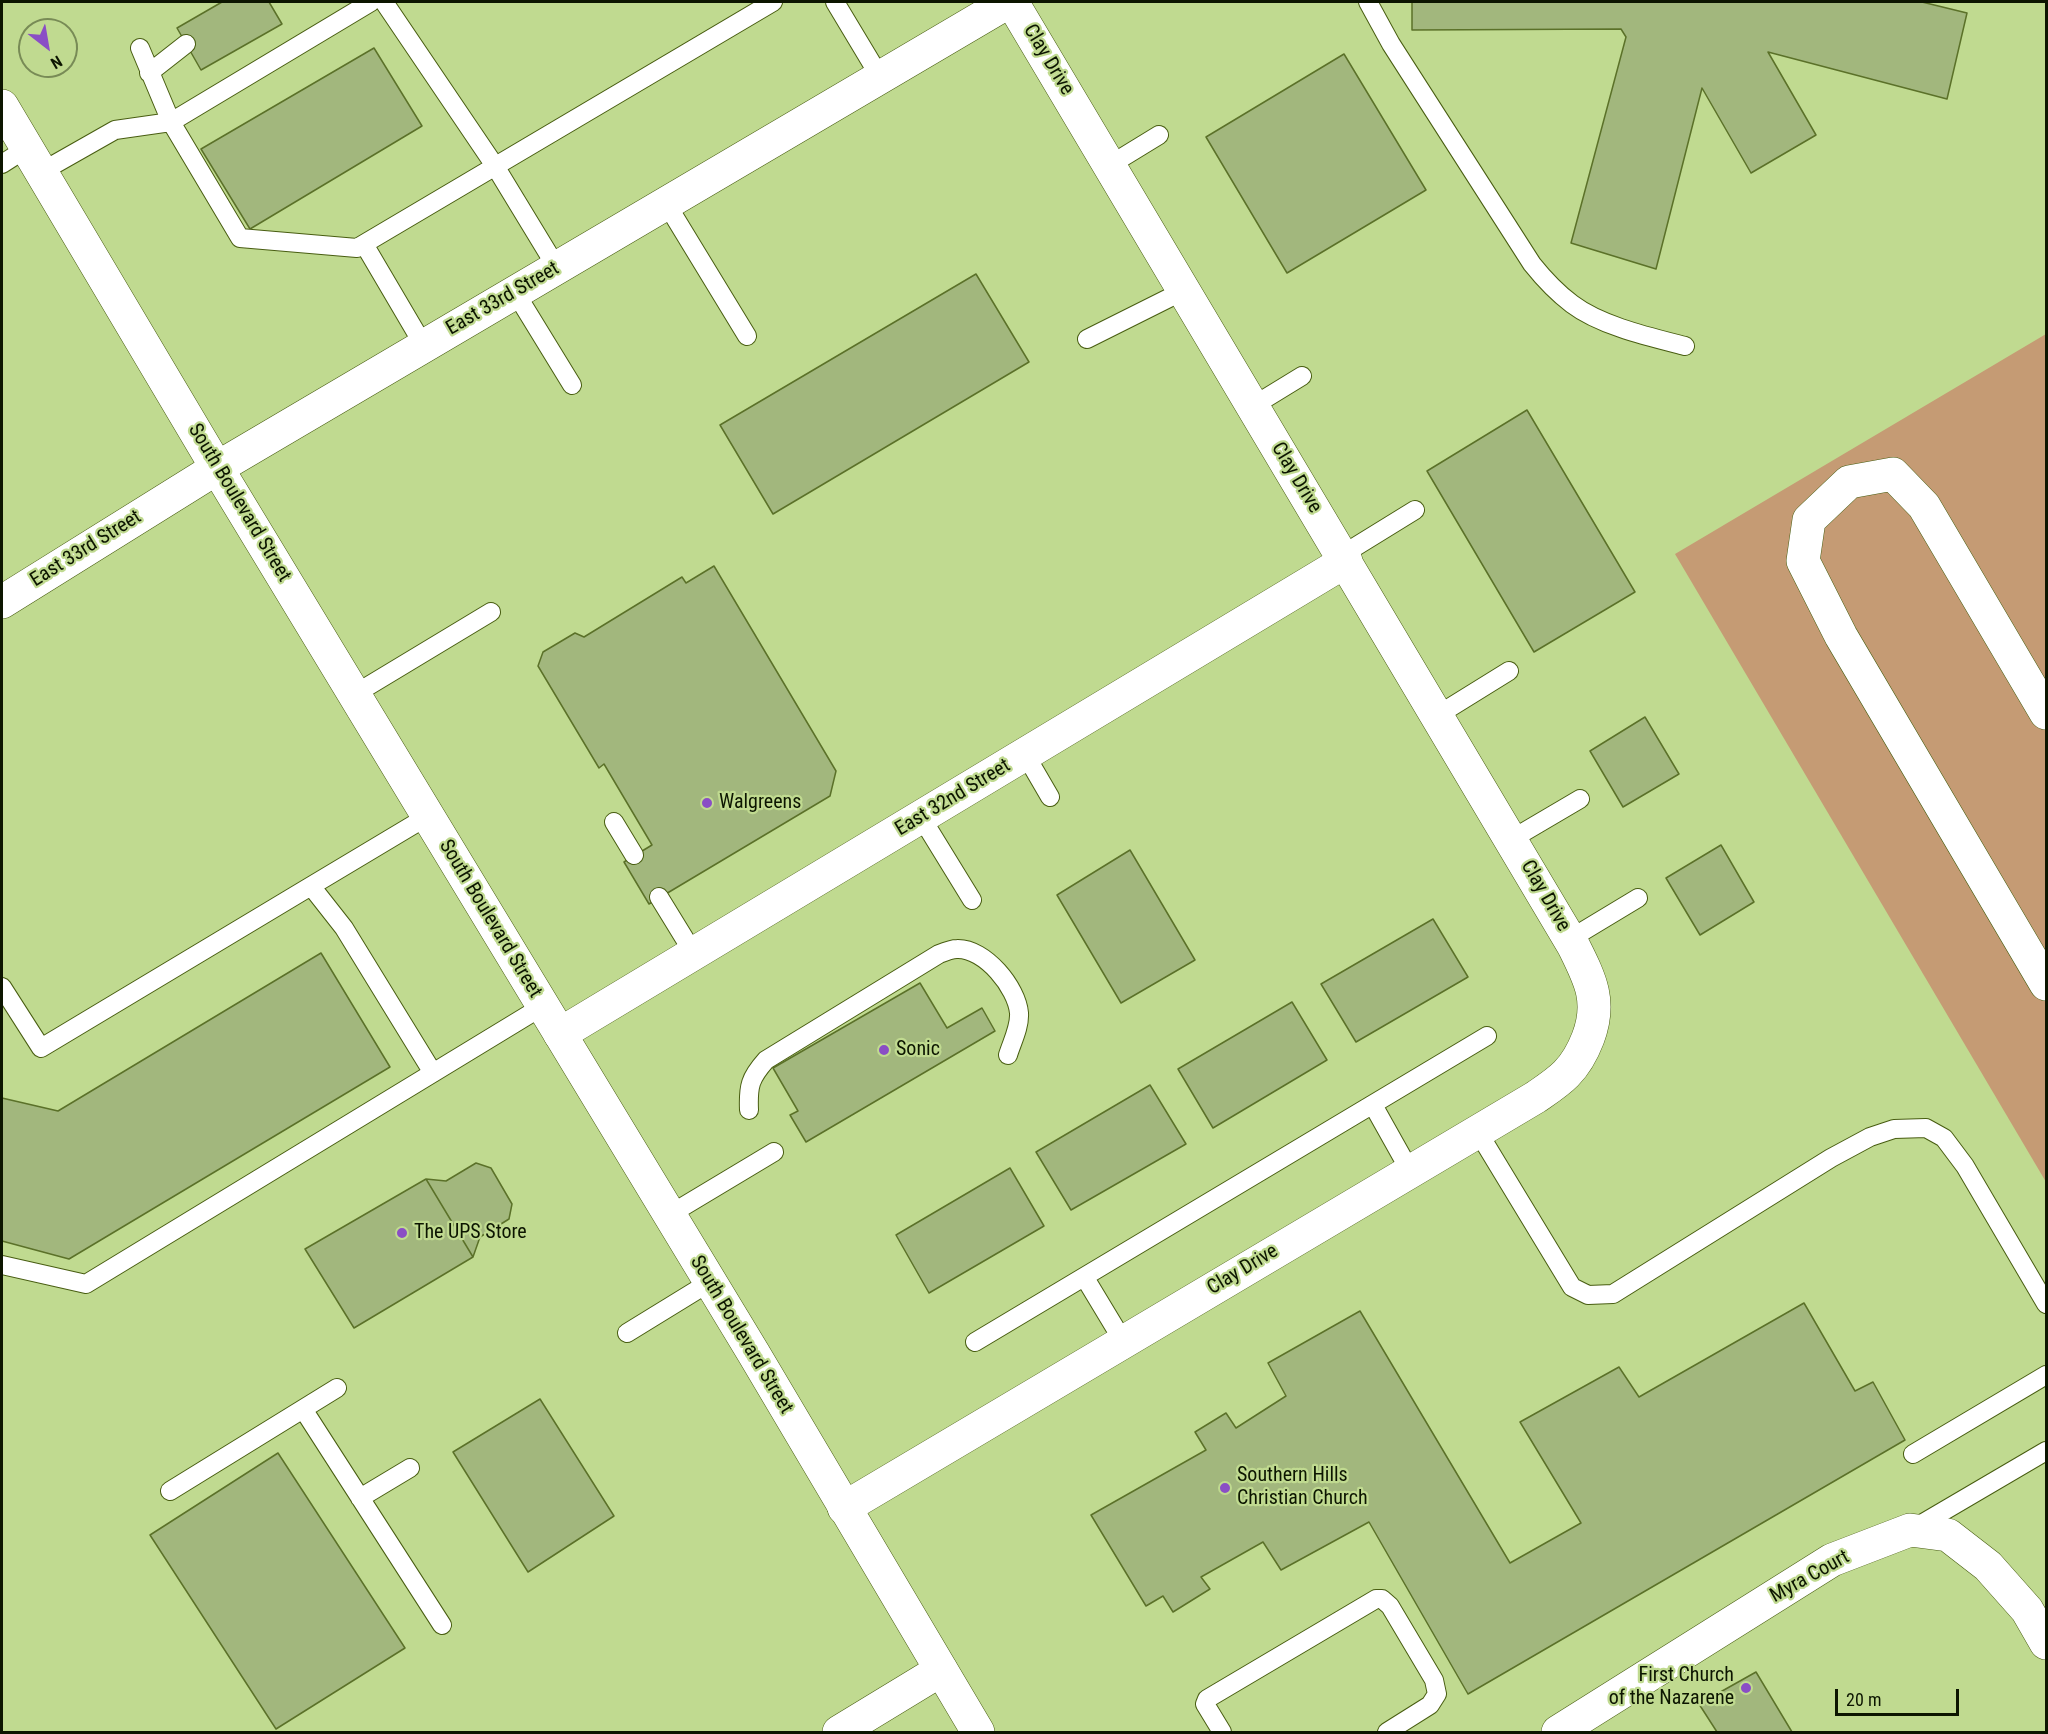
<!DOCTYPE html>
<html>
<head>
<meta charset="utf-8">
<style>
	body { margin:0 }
	#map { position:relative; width:2048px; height:1734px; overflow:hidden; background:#c0da90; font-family:"Roboto Condensed",sans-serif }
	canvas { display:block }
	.frame { position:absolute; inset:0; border:3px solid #0c1500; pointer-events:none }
	.north { position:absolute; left:18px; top:18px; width:60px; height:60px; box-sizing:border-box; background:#c0da90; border:2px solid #788b56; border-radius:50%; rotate:149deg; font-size:16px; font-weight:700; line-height:24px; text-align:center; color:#0c1500 }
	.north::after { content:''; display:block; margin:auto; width:21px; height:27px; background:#8a4ec5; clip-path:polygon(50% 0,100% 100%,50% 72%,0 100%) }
	.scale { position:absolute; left:1835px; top:1689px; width:124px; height:27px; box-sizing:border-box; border:3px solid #0c1500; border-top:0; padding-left:8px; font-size:18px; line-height:21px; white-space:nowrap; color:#0c1500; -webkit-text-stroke:4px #c0da90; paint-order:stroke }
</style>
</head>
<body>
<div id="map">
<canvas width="2048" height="1734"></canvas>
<div class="frame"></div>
<div class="north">N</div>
<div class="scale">20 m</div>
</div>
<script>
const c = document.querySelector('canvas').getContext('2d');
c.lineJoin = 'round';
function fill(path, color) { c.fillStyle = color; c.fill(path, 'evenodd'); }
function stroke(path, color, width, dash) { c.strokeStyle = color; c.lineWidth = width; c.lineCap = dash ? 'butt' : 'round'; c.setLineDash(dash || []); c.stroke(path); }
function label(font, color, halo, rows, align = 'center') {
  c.font = font + ' "Roboto Condensed",sans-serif'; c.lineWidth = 4.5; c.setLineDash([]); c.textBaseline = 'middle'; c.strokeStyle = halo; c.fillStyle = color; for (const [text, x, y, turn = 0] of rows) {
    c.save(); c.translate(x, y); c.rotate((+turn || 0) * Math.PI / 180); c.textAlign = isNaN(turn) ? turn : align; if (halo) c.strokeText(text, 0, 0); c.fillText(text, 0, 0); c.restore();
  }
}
const green = new Path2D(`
	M2046,334V1182L1675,554Z`);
const building = new Path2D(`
	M222,2H269L282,24L201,70L177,28Z
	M1412,2H1922L1967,13L1947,99L1768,52L1816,135L1751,173L1702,88L1656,269L1571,243L1626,37L1621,29L1412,30Z
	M374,48L422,126L250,229L201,149Z
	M1344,54L1426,190L1287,273L1206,137Z
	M976,274L1029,362L773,514L720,425Z
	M1527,410L1635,592L1534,652L1427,471Z
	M714,566L836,771L830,796L649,904L624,862L652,845L604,764L599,768L538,666L543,652L575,633L584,637L682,577L686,583Z
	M1645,717L1679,774L1623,807L1590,751Z
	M1721,845L1754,902L1700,935L1666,878Z
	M1130,850L1195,960L1121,1003L1057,895Z
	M1433,919L1468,977L1356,1042L1321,984Z
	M321,953L390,1067L69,1259L2,1241V1098L58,1111Z
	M920,983L947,1028L982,1008L995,1031L806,1142L790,1115L798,1111L773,1068Z
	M1292,1002L1327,1060L1213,1128L1178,1069Z
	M1150,1085L1186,1144L1071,1210L1036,1152Z
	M476,1163L491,1168L512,1204L509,1219L480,1237L473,1257L426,1179L446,1181Z
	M1010,1168L1044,1226L929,1293L896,1235Z
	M426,1179L473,1257L354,1328L305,1249Z
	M1804,1303L1855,1391L1873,1382L1905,1440L1468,1694L1369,1522L1281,1570L1263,1542L1201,1577L1210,1589L1173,1612L1163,1596L1146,1606L1091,1515L1206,1450L1195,1432L1226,1413L1236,1428L1286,1396L1268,1363L1360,1311L1510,1563L1581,1523L1520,1422L1619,1367L1639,1397Z
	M540,1399L614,1516L528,1572L453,1452Z
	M278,1453L405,1648L276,1729L150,1535Z
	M1756,1672L1792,1732H1717L1699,1704Z`);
const service = new Path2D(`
	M371,2L171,122L240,238L357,248L773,2
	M384,2L495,166L557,268
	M835,2L880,77
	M1368,2L1391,44L1532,264C1544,279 1556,292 1572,304C1601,326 1650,337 1685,346
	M149,73L186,44
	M2,164L27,148
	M1110,165L1159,135
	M41,172L115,130L171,122L140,48
	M666,203L747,336
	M364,244L424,346
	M515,292L572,385
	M1087,339L1185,290
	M1253,406L1302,376
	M1342,555L1415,510
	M355,694L491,612
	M1438,715L1509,671
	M1025,754L1050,797
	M428,816L311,886L344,928L433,1073
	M921,817L972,900
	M614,822L634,855
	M1512,839L1580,799
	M659,897L694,954
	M1570,939L1638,898
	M2,987L41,1048L311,886
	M1373,1105L1410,1171
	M749,1110C748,1086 750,1078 766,1060L939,954C944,952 952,949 957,949C985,948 1017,988 1019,1013C1020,1027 1012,1042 1008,1055
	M1478,1132L1572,1287L1588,1295L1613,1294L1831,1158L1870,1137L1894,1129L1926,1128L1944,1138L1965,1166L2046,1304
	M669,1215L774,1152
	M2,1265L86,1284L543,1006
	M1085,1278L1123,1341
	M627,1333L710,1282
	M975,1342L1487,1036
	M303,1409L442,1625
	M1913,1454L2046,1375
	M170,1491L337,1388
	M360,1498L410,1468
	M1913,1529L2046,1451
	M1222,1732L1205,1704L1207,1699L1376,1599H1382L1390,1606L1434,1680L1437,1694L1430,1705L1387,1732`);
const minor = new Path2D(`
	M2046,713L1924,506L1893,474L1849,482L1809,520L1803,561L1841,636L2046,984
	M560,1034L1346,561
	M844,1508L1536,1097C1546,1090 1557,1083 1566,1074C1576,1064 1583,1051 1588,1038C1602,1001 1590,979 1573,945L1012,2
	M839,1732L941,1670
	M1558,1732L1832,1560L1910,1530L1948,1535L1988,1566L2027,1610L2046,1643`);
const tertiary = new Path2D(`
	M2,602L217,468`);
const secondary = new Path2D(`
	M2,106L217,468L754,1354L978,1732
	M217,468L1008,2`);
const markers = [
	[707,803,6,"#8a4ec5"],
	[884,1050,6,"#8a4ec5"],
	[402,1233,6,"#8a4ec5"],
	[1225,1488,6,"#8a4ec5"],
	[1746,1688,6,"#8a4ec5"]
];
const streetNames = [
	["Clay Drive",1048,60,59],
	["East 33rd Street",503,299,-30],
	["Clay Drive",1296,478,59],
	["South Boulevard Street",239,503,59],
	["East 33rd Street",86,549,-32],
	["East 32nd Street",953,798,-31],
	["Clay Drive",1545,896,60],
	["South Boulevard Street",490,919,59],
	["Clay Drive",1243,1270,-31],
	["South Boulevard Street",741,1335,59],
	["Myra Court",1810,1577,-29]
];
const poiNames = [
	["Walgreens",719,803],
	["Sonic",896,1050],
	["The UPS Store",414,1233],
	["Southern Hills",1237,1476],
	["Christian Church",1237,1499],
	["First Church",1734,1676,"right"],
	["of the Nazarene",1734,1699,"right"]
];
fill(green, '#c59b74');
fill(building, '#a2b77d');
stroke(building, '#5b7129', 1.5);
stroke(service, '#485d11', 20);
stroke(minor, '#485d11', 34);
stroke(tertiary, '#485d11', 34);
stroke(secondary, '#485d11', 34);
stroke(service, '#fff', 18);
stroke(minor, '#fff', 33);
stroke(tertiary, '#fff', 33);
stroke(secondary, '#fff', 33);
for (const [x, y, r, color] of markers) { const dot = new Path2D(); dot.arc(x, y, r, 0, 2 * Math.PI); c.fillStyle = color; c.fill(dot); stroke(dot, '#c0da90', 2); }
label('20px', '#0c1500', '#c0da90', streetNames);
label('20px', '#0c1500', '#c0da90', poiNames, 'left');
</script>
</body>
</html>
